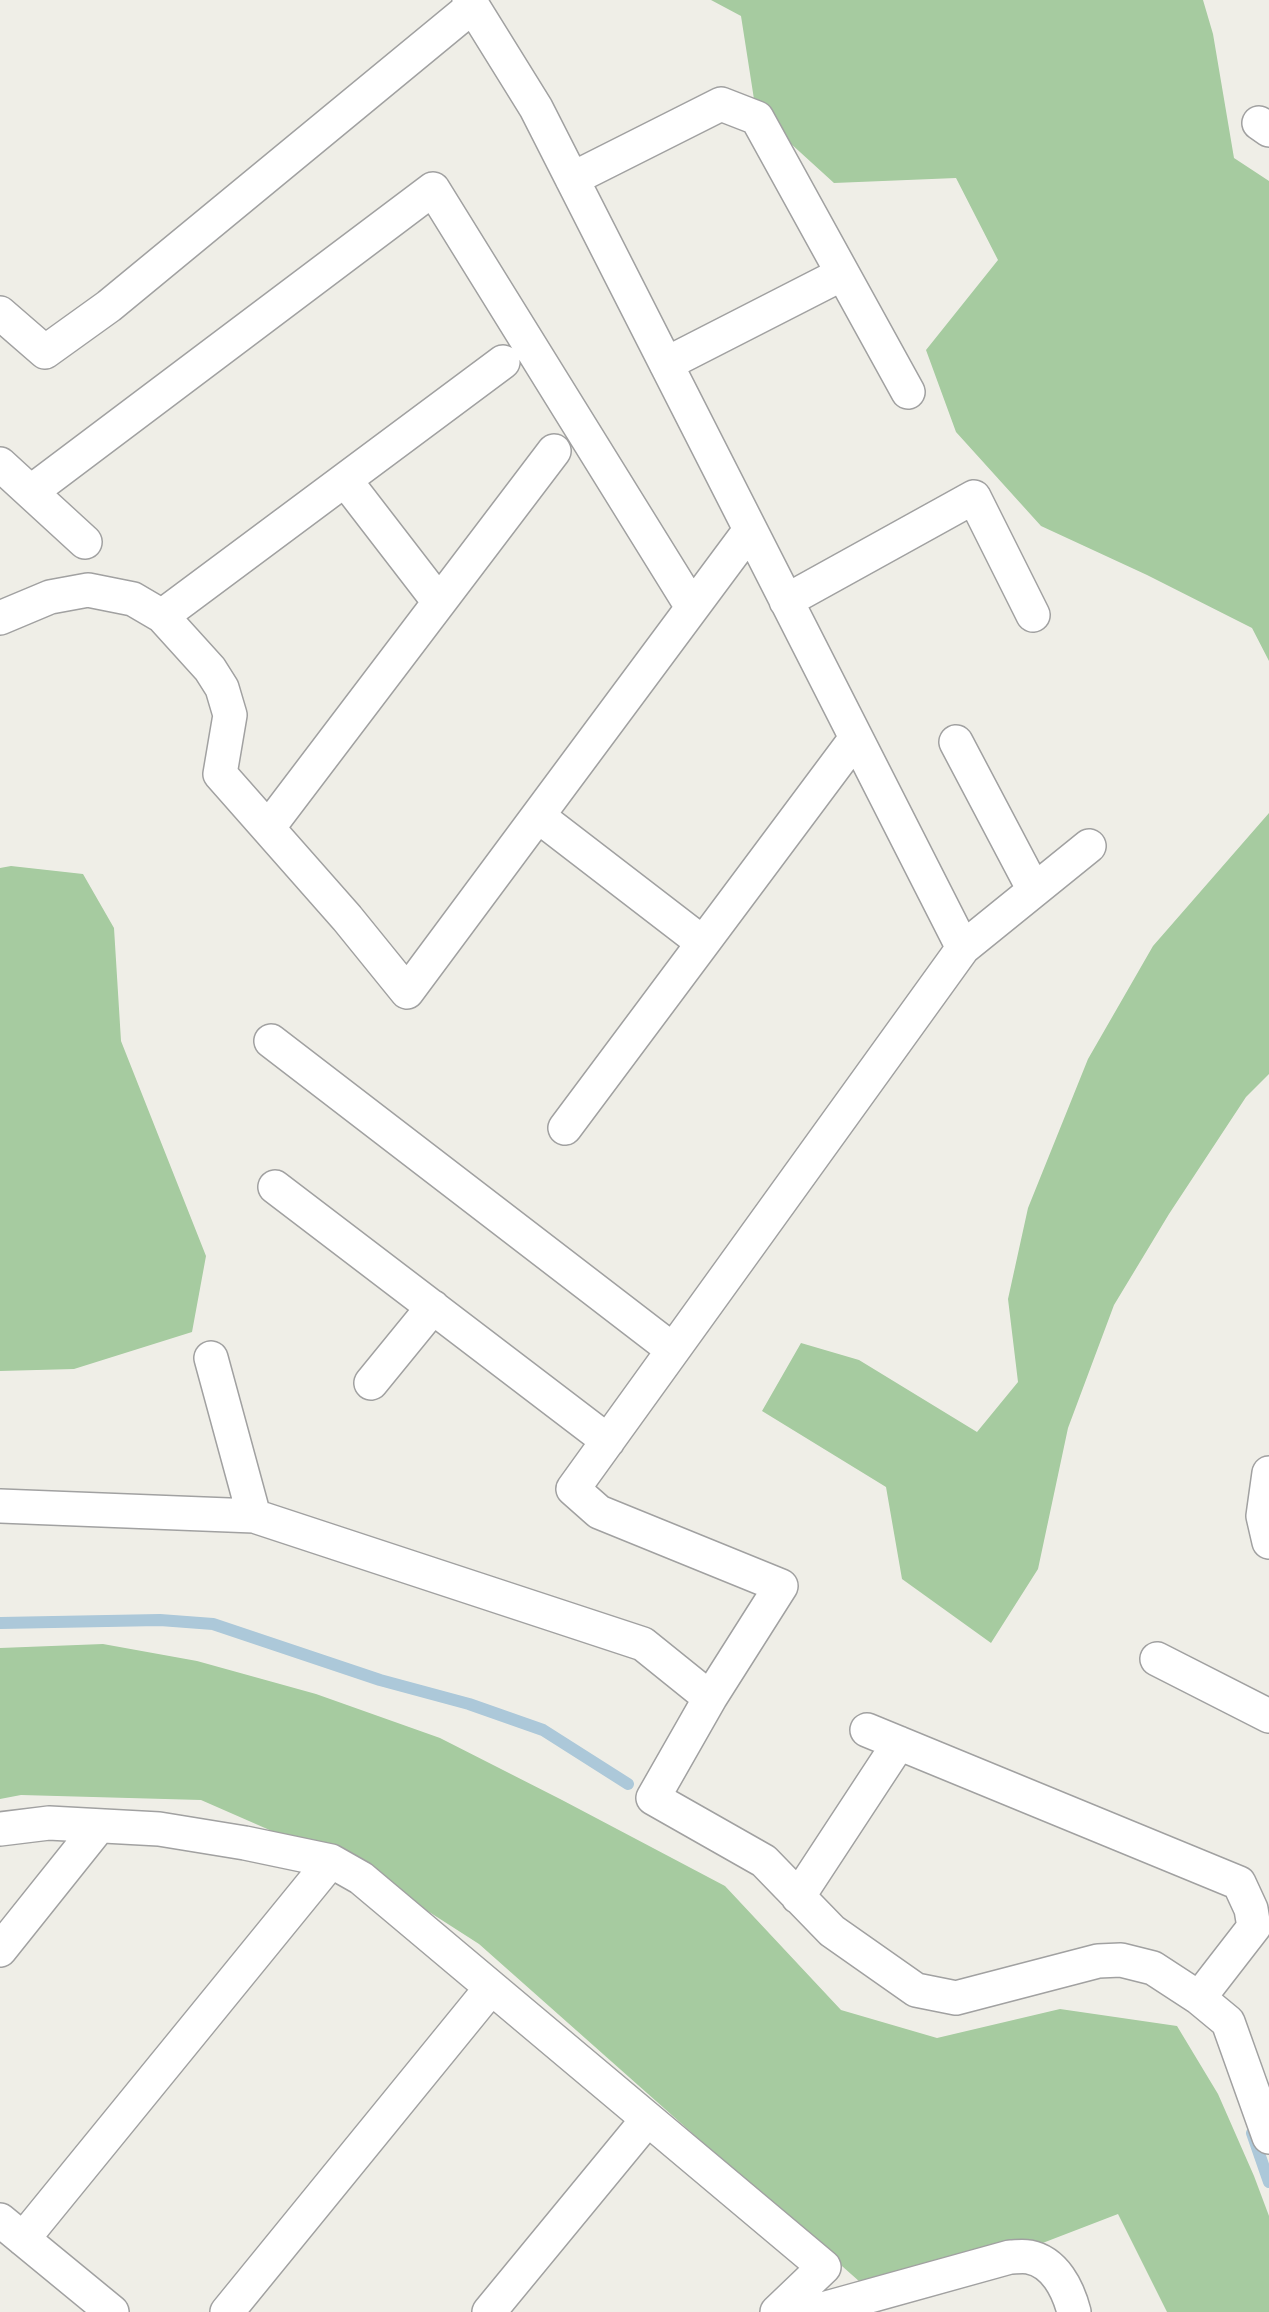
<!DOCTYPE html>
<html>
<head>
<meta charset="utf-8">
<style>
	body { margin:0 }
	canvas { display:block; background:#efeee7 }
</style>
</head>
<body>
<canvas width="1269" height="2312"></canvas>
<script>
const c = document.querySelector('canvas').getContext('2d');
c.lineJoin = 'round';
function fill(path, color) { c.fillStyle = color; c.fill(path, 'evenodd'); }
function stroke(path, color, width, dash) { c.strokeStyle = color; c.lineWidth = width; c.lineCap = dash ? 'butt' : 'round'; c.setLineDash(dash || []); c.stroke(path); }
const forest = new Path2D(`
	M711,0H1203L1213,34L1234,158L1269,181V661L1252,628L1147,575L1041,526L956,432L926,350L998,260L956,178L834,183L756,112L741,16Z
	M1269,813V1074L1246,1097L1169,1214L1114,1305L1068,1428L1038,1569L991,1643L902,1579L886,1487L762,1411L801,1343L859,1360L977,1432L1018,1382L1008,1299L1028,1208L1088,1059L1153,946Z
	M11,866L83,874L114,928L121,1041L206,1256L192,1332L74,1369L0,1371V868Z
	M103,1644L197,1661L316,1694L440,1738L562,1800L725,1886L841,2010L937,2038L1060,2009L1177,2026L1218,2094L1254,2176L1269,2216V2312H1167L1118,2214L1027,2249L869,2290L479,1944L370,1874L201,1800L21,1795L0,1799V1648Z`);
const stream = new Path2D(`
	M0,1623L160,1620L213,1624L380,1680L469,1704L543,1730L628,1784
	M1252,2133L1269,2182`);
const minor = new Path2D(`
	M469,0L536,108L963,948
	M1259,123L1269,130
	M572,179L721,104L757,118L908,392
	M0,313L45,352L109,306L473,6
	M666,364L842,274
	M0,464L85,542
	M345,480L439,602
	M32,491L433,189L692,607
	M786,601L974,497L1033,615
	M162,616L503,362
	M0,618L50,597L88,590L133,599L162,616L210,669L222,688L230,715L220,774L347,918L407,992L750,530
	M956,742L1034,890
	M538,816L703,943
	M268,828L554,451
	M1089,846L963,948L573,1489L599,1512L781,1586L710,1698L653,1798L764,1861L832,1931L916,1990L956,1998L1098,1961L1121,1960L1153,1968L1199,1998L1228,2022L1269,2137
	M271,1041L673,1350
	M565,1128L856,738
	M275,1187L608,1441
	M211,1358L254,1516
	M371,1383L433,1307
	M1269,1473L1263,1516L1269,1542
	M0,1506L254,1516L643,1644L710,1698
	M1157,1659L1269,1716
	M867,1730L1239,1883L1251,1909L1254,1927L1199,1998
	M0,1829L49,1823L159,1829L245,1843L331,1861L361,1878L824,2267L777,2312
	M798,1897L899,1743
	M0,1950L99,1826
	M0,2220L112,2312
	M23,2239L331,1861
	M227,2312L491,1988
	M489,2312L647,2120
	M812,2312L1010,2257C1015,2257 1023,2256 1029,2257C1055,2262 1068,2289 1074,2312`);
fill(forest, '#a6cba0');
stroke(stream, '#acc8d9', 12);
stroke(minor, '#a1a1a1', 36);
stroke(minor, '#fff', 33);
</script>
</body>
</html>
